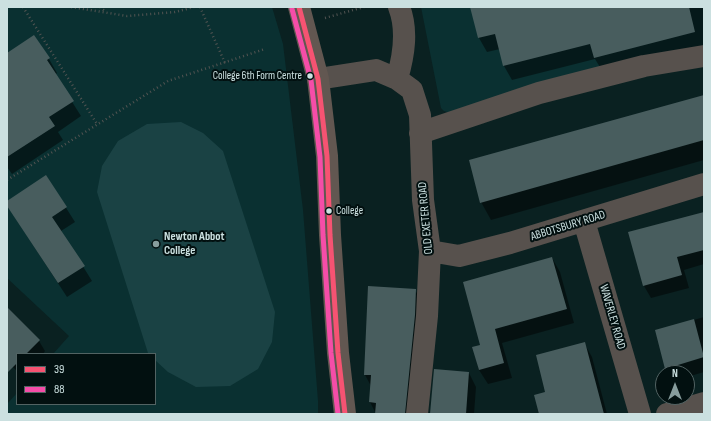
<!DOCTYPE html>
<html>
<head>
<meta charset="utf-8">
<style>
	body { margin:0 }
	#map { position:relative; width:711px; height:421px; overflow:hidden; background:#0a2121; font-family:"Sofia Sans Condensed",sans-serif }
	canvas { display:block }
	.frame { position:absolute; inset:0; border:8px solid #cbe0e0; pointer-events:none }
	.legend { position:absolute; left:16px; top:353px; width:140px; height:52px; box-sizing:border-box; background:#021010; border:1px solid #526363; margin:0; padding:5px 7px; list-style:none; font-size:12px; color:#cbe0e0 }
	.legend li { display:flex; align-items:center; gap:8px; height:20px }
	.legend b { width:20px; border:1px solid #526363 }
	.north { position:absolute; left:655px; top:365px; width:40px; height:40px; box-sizing:border-box; background:#021010; border:1px solid #526363; border-radius:50%; rotate:0deg; font-size:11px; font-weight:700; line-height:16px; text-align:center; color:#cbe0e0 }
	.north::after { content:''; display:block; margin:auto; width:14px; height:18px; background:#879d9d; clip-path:polygon(50% 0,100% 100%,50% 72%,0 100%) }
</style>
</head>
<body>
<div id="map">
<canvas width="711" height="421"></canvas>
<div class="frame"></div>
<ul class="legend">
<li><b style="height:5px;background:#f65372"></b>39</li>
<li><b style="height:5px;background:#f54da8"></b>88</li>
</ul>
<div class="north">N</div>
</div>
<script>
const c = document.querySelector('canvas').getContext('2d');
c.lineJoin = 'round';
function fill(path, color) { c.fillStyle = color; c.fill(path, 'evenodd'); }
function stroke(path, color, width, dash) { c.strokeStyle = color; c.lineWidth = width; c.lineCap = dash ? 'butt' : 'round'; c.setLineDash(dash || []); c.stroke(path); }
function label(font, color, halo, rows, align = 'center') {
  c.font = font + ' "Sofia Sans Condensed",sans-serif'; c.lineWidth = 4; c.setLineDash([]); c.textBaseline = 'middle'; c.strokeStyle = halo; c.fillStyle = color; for (const [text, x, y, turn = 0] of rows) {
    c.save(); c.translate(x, y); c.rotate((+turn || 0) * Math.PI / 180); c.textAlign = isNaN(turn) ? turn : align; if (halo) c.strokeText(text, 0, 0); c.fillText(text, 0, 0); c.restore();
  }
}
const built = new Path2D(`
	M7,7H272L283,44L303,210L318,401V414H7V404L17,393V404H155V354H53L69,336L7,278Z
	M421,7H704V49L451,113L444,111L441,108Z`);
const green = new Path2D(`
	M181,122L203,133L223,151L275,312L272,342L258,369L230,386L196,387L168,372L155,360V354L148,353L97,192L102,166L118,141L147,124Z`);
const shadow = new Path2D(`
	M471,7H704V46L603,72L595,59L512,80L504,66L500,49L487,52L479,38Z
	M34,36L49,59L57,73L55,75L81,116L58,132L63,140L12,174L7,167V50L9,53Z
	M704,96V160L491,220L481,202Z
	M46,176L75,222L61,231L92,281L67,297L7,205V202Z
	M704,213V264L684,270L689,288L651,298L644,286Z
	M552,258L560,272L574,323L502,343L512,378L488,384L479,370L474,348L481,346Z
	M415,290L423,303L413,414H376L370,402L371,386L365,375Z
	M10,311L39,341L45,351L43,354H17V371L7,361V315Z
	M704,317V372L687,377V373H669L666,368L656,331Z
	M584,343L592,357L607,414H540L546,392Z
	M469,373L476,387L474,414H431Z`);
const building = new Path2D(`
	M470,7H689L695,32L594,58L590,44L503,66L495,34L478,38Z
	M34,35L50,58L47,60L74,101L49,117L55,126L7,157V53Z
	M704,95V140L480,203L469,160Z
	M46,175L67,207L52,217L85,266L58,283L7,206V201Z
	M704,212V250L677,257L682,275L643,286L628,232Z
	M552,257L567,309L495,329L504,363L479,370L472,347L480,345L463,282Z
	M368,286L416,289L415,315L405,414H375L376,403L369,402L371,375H364Z
	M7,307L40,340L26,354H17V363L7,373Z
	M694,319L704,357L665,369L655,330Z
	M585,342L604,414H539L534,395L545,392L536,355Z
	M434,369L469,372L466,414H430Z`);
const path = new Path2D(`
	M23,7L97,124
	M71,7L127,16L175,12L194,7
	M100,7L106,12
	M200,7L225,63
	M325,18L364,7
	M7,180L168,81L265,49`);
const minor = new Path2D(`
	M399,7C408,30 404,55 397,79L412,90L420,115L423,200L430,251L427,316L417,414
	M318,79L376,70L397,79
	M420,133L539,93L644,66L704,56
	M584,221L640,414
	M430,251L459,256L510,243L704,184
	M667,414L704,403`);
const major = new Path2D(`
	M299,7L318,79L327,156L330,235L338,353L345,414`);
const bus1 = new Path2D(`
	M299,7L318,79L327,156L330,235L338,353L345,414`);
const bus2 = new Path2D(`
	M292,9L311,80L320,157L323,235L331,353L338,414`);
const markers = [
	[310,76,3.5,"#cbe0e0"],
	[329,211,3.5,"#cbe0e0"],
	[156,244,4,"#879d9d"]
];
const busNames = [
	["College 6th Form Centre",302,76],
	["College",336,211,"left"]
];
const streetNames = [
	["OLD EXETER ROAD",426,218,-95],
	["ABBOTSBURY ROAD",568,226,-17],
	["WAVERLEY ROAD",612,317,74]
];
const poiNames = [
	["Newton Abbot",164,237],
	["College",164,251]
];
fill(built, '#0a3031');
fill(green, '#1a4244');
fill(shadow, '#0007');
fill(building, '#485d5e');
stroke(path, '#525452', 2.5, [1, 3]);
stroke(minor, '#57514d', 22);
stroke(major, '#625751', 22);
stroke(bus1, '#f65372', 5);
stroke(bus2, '#f54da8', 5);
for (const [x, y, r, color] of markers) { const dot = new Path2D(); dot.arc(x, y, r, 0, 2 * Math.PI); c.fillStyle = color; c.fill(dot); stroke(dot, '#021010', 1.5); }
label('11px', '#cbe0e0', '#021010', busNames, 'right');
label('12px', '#cbe0e0', '#021010', streetNames);
label('bold 12px', '#cbe0e0', '#021010', poiNames, 'left');
</script>
</body>
</html>
